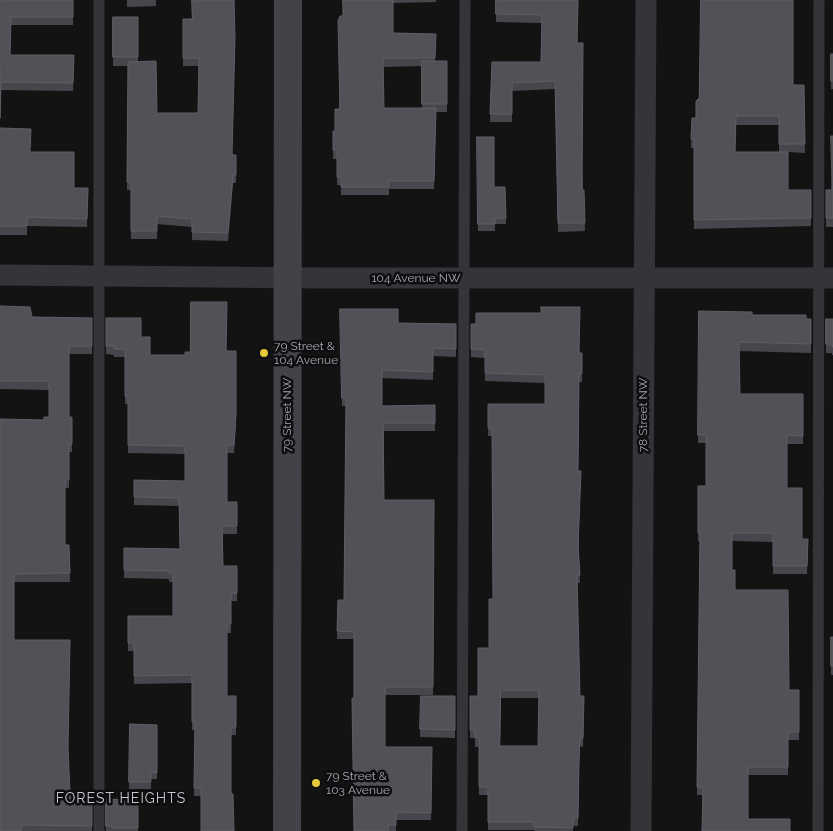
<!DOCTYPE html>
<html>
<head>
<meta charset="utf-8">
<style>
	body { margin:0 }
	canvas { display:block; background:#131314 }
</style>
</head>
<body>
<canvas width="833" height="831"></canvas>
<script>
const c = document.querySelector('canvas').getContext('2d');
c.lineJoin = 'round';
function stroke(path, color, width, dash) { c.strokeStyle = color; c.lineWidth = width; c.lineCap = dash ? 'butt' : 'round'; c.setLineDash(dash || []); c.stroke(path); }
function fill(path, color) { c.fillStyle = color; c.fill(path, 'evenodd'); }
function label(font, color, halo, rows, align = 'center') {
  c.font = font + ' Raleway,sans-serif'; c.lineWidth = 5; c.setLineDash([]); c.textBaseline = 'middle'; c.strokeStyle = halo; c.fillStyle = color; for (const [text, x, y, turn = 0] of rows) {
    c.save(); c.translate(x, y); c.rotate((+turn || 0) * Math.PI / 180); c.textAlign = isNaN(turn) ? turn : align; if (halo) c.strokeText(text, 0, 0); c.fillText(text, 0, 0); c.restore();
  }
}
const lane = new Path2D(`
	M99,831V0
	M462,831L465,0
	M818,831L819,0`);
const street = new Path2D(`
	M0,275L317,278H833
	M641,831L646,0`);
const secondary = new Path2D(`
	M287,831L288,0`);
const wall = new Path2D(`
	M0,0H73V25H11L10,55H74L73,91L1,90Z
	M127,0H156V6L127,7Z
	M343,0H436V2L393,3V33L436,34L435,61H447V112H436L434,189H389V195H341V185H337V159H333V131H335L339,109ZM422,66V108H384L383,67Z
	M496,0H578L577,43L583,190H584L585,231L558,232L555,89L512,91V122H490L492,62H541L542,23L496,22Z
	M113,17H138V62L157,113H198L199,66H183V19H192L233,155H236V183H233L228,241L192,240V227L157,224V239H131V190H127L128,66H113Z
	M831,54H833V89H831Z
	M793,85H804L805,153L788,152V190H811V226L694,229V148H691L692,118H696L699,98ZM736,125H779V152H735Z
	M0,128L74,188H88L87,227L27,226V235H0Z
	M833,136V227H826V190H831Z
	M477,137L494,187H505L506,224H495V231H478Z
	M0,306L32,317L92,318V354H69V417H72V452H69V488H65V545H69L70,582H14V640L68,750L70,793L86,799H92V831H0V419L44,420L49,417V390L0,389Z
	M340,309L398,323L456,324V357L433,356V380L382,378V406L435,405V431H384V500H434L433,695H385V747H432L431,820H396V831H354V639H337L338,600H344L346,406H342Z
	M699,311L811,319V353L739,351L740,394H803V444H787V488L802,539H808L807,574H773V542L732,541V570L735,590L789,690H799V740H788V775H748L702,831L703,795H697L700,541H698V486H706V443H698Z
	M106,318L141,337L150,355H185L227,351L236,423L234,453H227V502H237V534H223V566H237V601H231V633H227V696H236V735H231L201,796H194L195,730H192V683L134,684V651H128V616H173V582H169V579L124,578V548L180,549L179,506L134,505V480L185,481V454L128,453V404H125V357H114V355L106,354Z
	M826,319H833V355H832V353H826Z
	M471,324L579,353L582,361V382H579L578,471L579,551L580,583H577L580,696H584L583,747L580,746L579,768L578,826H573V831H534V830H488V795H479V747H475V738H470V696H478L489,648L493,599L492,436H488V404H545V383L485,381V358L471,357ZM501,698H539L538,746H500Z
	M831,637H833V675H831Z
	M421,696H455V738L420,737Z
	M130,724L157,725V779H151V789H129Z
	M106,799L138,800V831H106Z`);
const shadedWall = new Path2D(`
	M233,175V183L228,241V233Z`);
const building = new Path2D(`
	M0,0H73V17H11L10,55H74L73,83L1,82L0,118Z
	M192,0H234L235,38L232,155H236V175H233L228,233L192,232V219L157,216V231H131V182H127L128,62L156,61L157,113H198L199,58H183V19H192Z
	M343,0H393V33L436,34L435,58H383L384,108H436L434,181H389V187H341V177H337V150H333V131H335V109H340L338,21L340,16H343Z
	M496,0H578L577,43H583L582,190H584L585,223H558L555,81L512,83V114H490L492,62H541L542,15L496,14Z
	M701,0H793V85H804L805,144H779V116H736L735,152H788V190H811V218L694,220V139H691L692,118H696V101L699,98Z
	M113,17H138V57H113Z
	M831,54H833V81H831Z
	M422,61H447V104H422Z
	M0,128L31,129L30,152H74V188H88L87,219L27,217V226H0Z
	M831,136H833V218H826V190H832Z
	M477,137H494V187H505L506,218H495V224H478Z
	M191,302H227L226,351H236V414L234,445H227V502H237V526H222L223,566H237V593H231V624H227V696H236V727H231V794H233L234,831H201V788H194L195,722H192V675L134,676V643H128V616H173V573H169V571L124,570V548L180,549L179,498L134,497V480L185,481V446L128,445V396H125V349H114V346H106V318H141V337H150V355H185V352H190Z
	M0,306L30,307L32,317L92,318V346H69V417H72V444H69V480H65V545H69L70,573L14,574V640H70L68,747L70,793H86V799H92V826L21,825V831H0V419L44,420V417H49V381H0Z
	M541,307H580L579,353H582V374H579L578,471H581L578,548L580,575H577L580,696H584L583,738H580L579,760L578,818H573V828L534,827V822H488V787H479V738H475V730H470V696H478V648H489V599H493L492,428H488V404H545V375L485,373V350L471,349V324H476V313H541ZM501,690H539L538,746H500Z
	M340,309H398V323L456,324V349L433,348V372L382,370V406L435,405V423H383L384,500H434L433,687H385V747H432L431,813L396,812V825H388V831H354L352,698H354V632L337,631L338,600H344L346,398H342Z
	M699,311L752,312V315H806V319H811V344L739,342L740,394H803V436L787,435V488H802V539H808L807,566H773V533H732V570H735V590H788L789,690H799V732H788V767H748V819H790V831H702L703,787H697L700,533H698V486H706V435H698Z
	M826,319H833V347H832V344H826Z
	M831,637H833V666H831Z
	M421,696H455V730L420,729Z
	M130,724L157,725V773L151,772V782H129Z
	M106,799L138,800V828H112V826H106Z`);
const markers = [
	[264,353,5,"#e4ca3c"],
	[316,783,5,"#e4ca3c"]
];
const streetNames = [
	["104 Avenue NW",416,278],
	["79 Street NW",287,415,-90],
	["78 Street NW",643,415,-90]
];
const poiNames = [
	["79 Street &",274,346],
	["104 Avenue",274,360],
	["79 Street &",326,776],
	["103 Avenue",326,790]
];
const neighbourhoodNames = [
	["FOREST HEIGHTS",121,799]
];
stroke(lane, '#343439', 11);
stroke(street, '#343439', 21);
stroke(secondary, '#424349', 28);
fill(wall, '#46474c');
fill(shadedWall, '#2d2e31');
fill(building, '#505257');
stroke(building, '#5e5f66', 1);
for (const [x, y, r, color] of markers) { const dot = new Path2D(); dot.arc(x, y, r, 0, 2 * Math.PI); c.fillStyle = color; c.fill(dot); stroke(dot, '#0e0e0f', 2); }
label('12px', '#a5a7b4', '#0e0e0f', streetNames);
label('12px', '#a5a7b4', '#0e0e0f', poiNames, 'left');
c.letterSpacing = '1px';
label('14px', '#c6c7d0', '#0e0e0f', neighbourhoodNames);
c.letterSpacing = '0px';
</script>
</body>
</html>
